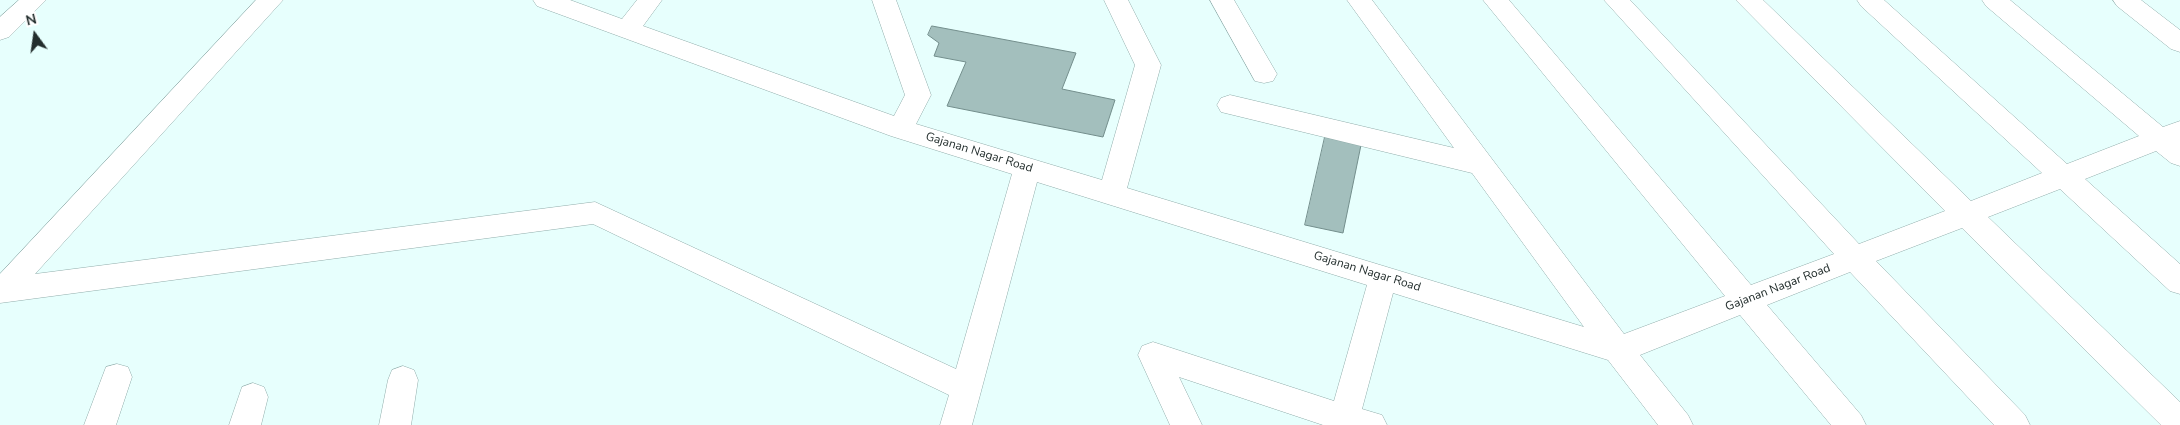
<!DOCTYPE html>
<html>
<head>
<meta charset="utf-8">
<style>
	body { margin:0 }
	#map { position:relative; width:2180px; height:425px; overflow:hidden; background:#e7fffd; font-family:"Nunito Sans",sans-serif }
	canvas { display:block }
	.north { position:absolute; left:10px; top:10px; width:50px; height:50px; -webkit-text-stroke:4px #fff; paint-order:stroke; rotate:346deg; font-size:14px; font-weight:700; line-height:20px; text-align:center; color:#232e2d }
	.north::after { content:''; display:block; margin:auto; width:18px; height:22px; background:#232e2d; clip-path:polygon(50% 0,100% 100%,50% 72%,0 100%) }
</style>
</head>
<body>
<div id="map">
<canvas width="2180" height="425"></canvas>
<div class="north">N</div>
</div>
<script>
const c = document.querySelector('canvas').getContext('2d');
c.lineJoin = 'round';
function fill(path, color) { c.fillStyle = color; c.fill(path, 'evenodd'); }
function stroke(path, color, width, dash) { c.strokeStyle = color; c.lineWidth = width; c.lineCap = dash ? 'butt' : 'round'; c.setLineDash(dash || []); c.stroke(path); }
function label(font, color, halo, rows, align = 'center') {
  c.font = font + ' "Nunito Sans",sans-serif'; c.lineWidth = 4; c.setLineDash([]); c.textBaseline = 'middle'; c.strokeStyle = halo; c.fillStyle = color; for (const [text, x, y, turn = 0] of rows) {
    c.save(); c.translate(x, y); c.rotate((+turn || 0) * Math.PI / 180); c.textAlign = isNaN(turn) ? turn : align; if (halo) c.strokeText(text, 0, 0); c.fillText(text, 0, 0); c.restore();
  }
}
const building = new Path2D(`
	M932,26L1076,53L1062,89L1115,100L1103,137L947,106L966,62L934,56L939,43L928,35Z
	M1325,137L1361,145L1343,233L1305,225Z`);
const minor = new Path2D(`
	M19,0H46L9,37L0,40V17Z
	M256,0H283L35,274L595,202L956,369L1012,174L891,136L537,6L533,0H570L622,19L637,0H662L643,26L894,116L905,95L872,0H896L931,95L916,124L1102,180L1135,65L1104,0H1128L1161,65L1127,188L1584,327L1472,173L1221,112L1217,105L1221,98L1230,95L1454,148L1347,0H1372L1624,334L1725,296L1483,0H1509L1751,285L1834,254L1604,0H1630L1859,244L1945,211L1736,0H1763L1971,201L2042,173L1861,6L1857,0H1884L2067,164L2139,136L1986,6L1982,0H2010L2163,127L2180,121V166L2171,163L2156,151L2085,179L2180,264V294L2170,291L2060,189L1988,217L2180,402V425H2161L1962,228L1876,261L2025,415L2030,425H1994L1850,272L1767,305L1861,415L1866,425H1831L1740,315L1640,355L1688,415L1693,425H1658L1608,360L1393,293L1362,409L1382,415L1387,425H1323L1179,377L1202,425H1170L1138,355L1142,346L1153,342L1334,401L1367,285L1037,182L972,425H940L949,395L593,224L0,303V274Z
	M1210,0H1234L1277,74L1273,81L1264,83L1255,81Z
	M2113,0H2141L2180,30V52L2171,49L2117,6Z
	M117,364L128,367L132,377L116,425H84L106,367Z
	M403,366L414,370L418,380L411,425H379L388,380L392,370Z
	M253,383L264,387L268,397L261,425H229L242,387Z`);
const streetNames = [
	["Gajanan Nagar Road",979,153,17],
	["Gajanan Nagar Road",1367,272,17],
	["Gajanan Nagar Road",1778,288,-21]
];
fill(building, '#a3bfbd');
stroke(building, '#738e8c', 1);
stroke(minor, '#91adab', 1);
fill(minor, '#fff');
label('12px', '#232e2d', '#fff', streetNames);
</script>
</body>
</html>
